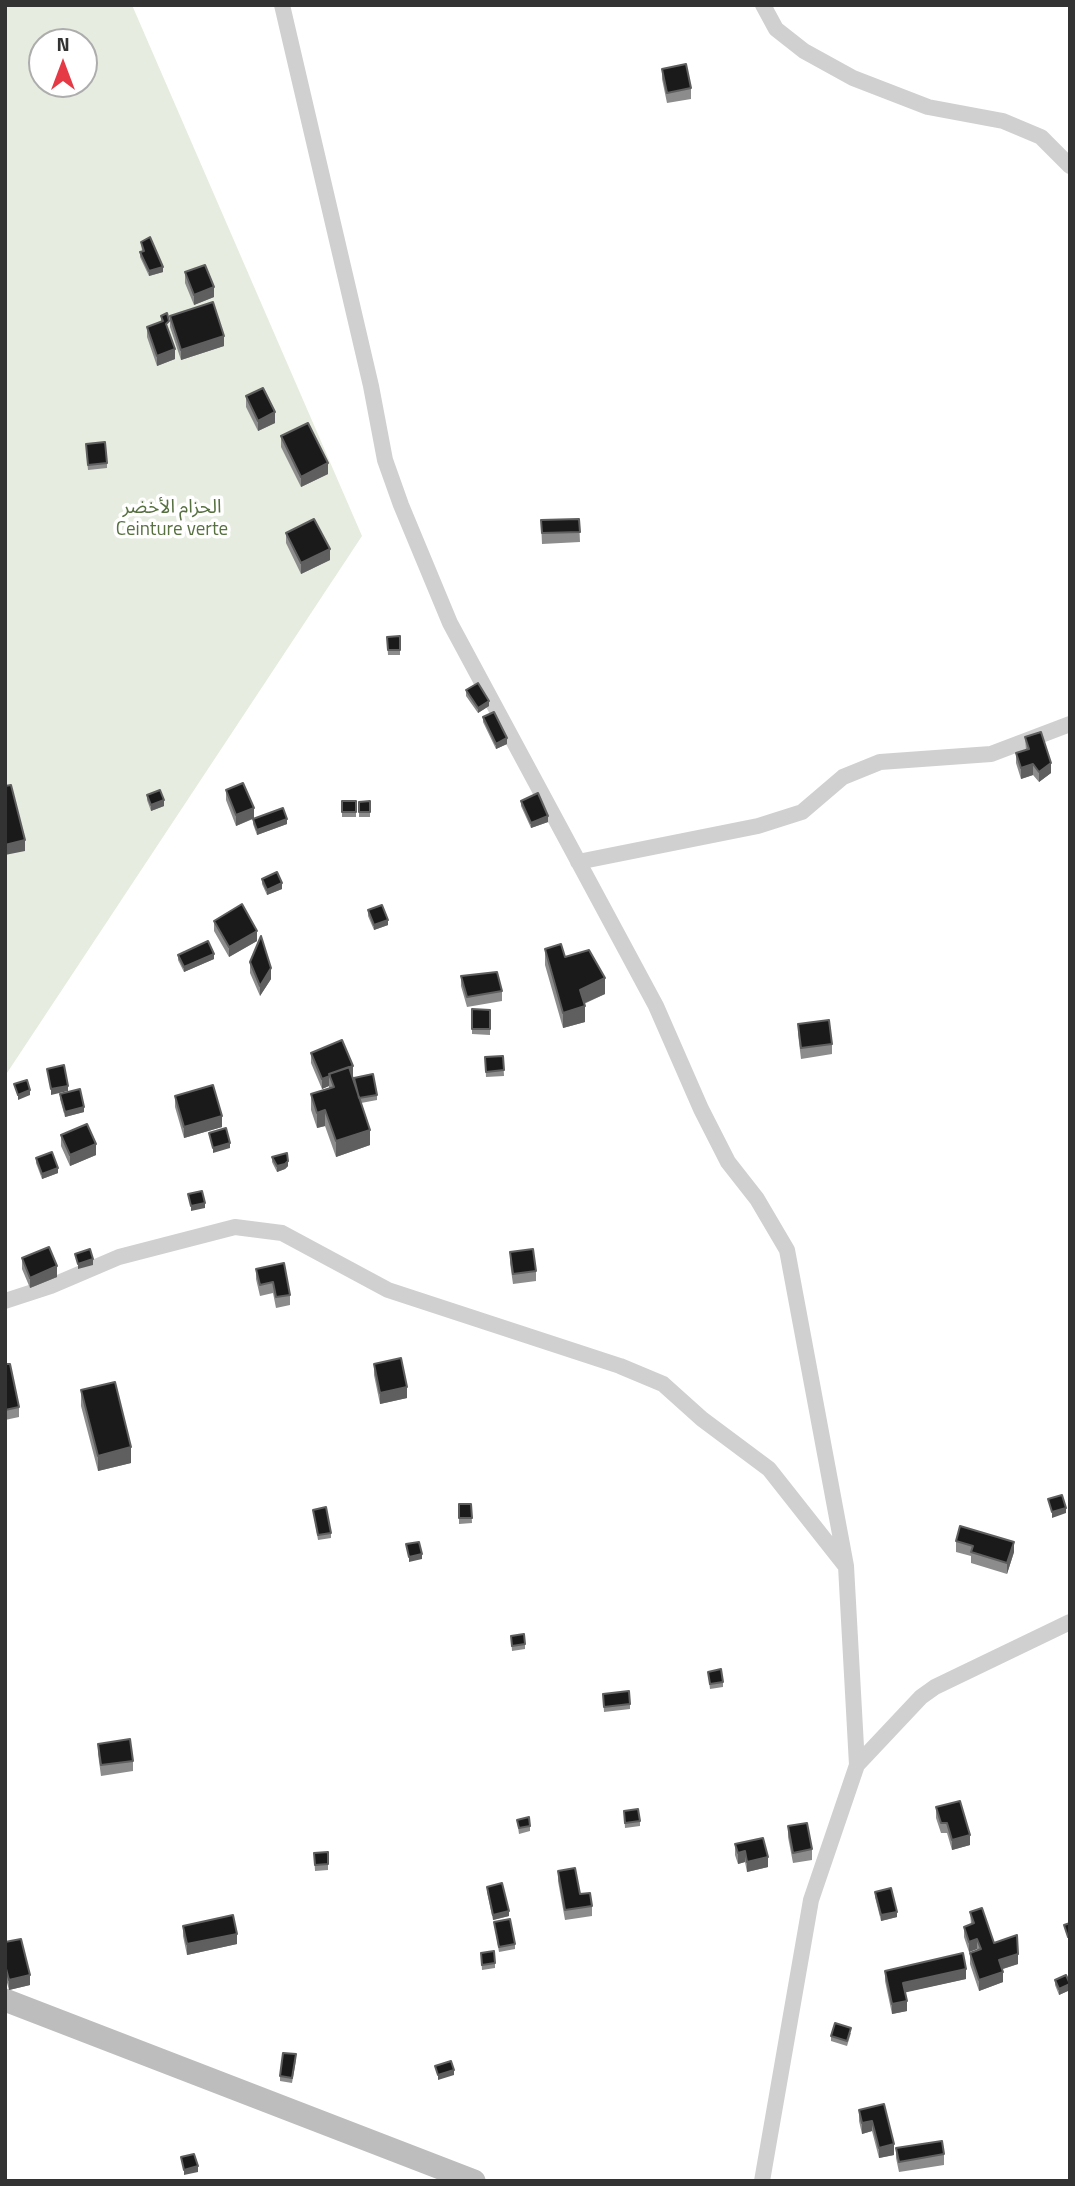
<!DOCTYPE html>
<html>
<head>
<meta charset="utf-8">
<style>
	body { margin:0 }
	#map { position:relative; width:1075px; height:2186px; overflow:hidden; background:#fff; font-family:"Titillium Web",sans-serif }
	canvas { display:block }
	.frame { position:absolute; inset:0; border:7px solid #333; pointer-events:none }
	.north { position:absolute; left:28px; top:28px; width:70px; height:70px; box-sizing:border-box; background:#fff; border:2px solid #adadad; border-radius:50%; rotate:0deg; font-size:19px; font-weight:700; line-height:28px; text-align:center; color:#333 }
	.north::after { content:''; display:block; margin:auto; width:24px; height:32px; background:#e63946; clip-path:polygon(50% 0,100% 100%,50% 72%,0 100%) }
</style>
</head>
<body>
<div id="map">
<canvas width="1075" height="2186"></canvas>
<div class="frame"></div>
<div class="north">N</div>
</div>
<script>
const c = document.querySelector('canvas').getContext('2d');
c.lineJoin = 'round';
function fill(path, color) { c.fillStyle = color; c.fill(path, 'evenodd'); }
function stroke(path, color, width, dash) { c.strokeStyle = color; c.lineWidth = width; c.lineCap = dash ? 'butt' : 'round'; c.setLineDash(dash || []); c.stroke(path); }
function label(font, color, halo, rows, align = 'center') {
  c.font = font + ' "Titillium Web","Noto Sans Arabic",sans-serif'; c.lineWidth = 7; c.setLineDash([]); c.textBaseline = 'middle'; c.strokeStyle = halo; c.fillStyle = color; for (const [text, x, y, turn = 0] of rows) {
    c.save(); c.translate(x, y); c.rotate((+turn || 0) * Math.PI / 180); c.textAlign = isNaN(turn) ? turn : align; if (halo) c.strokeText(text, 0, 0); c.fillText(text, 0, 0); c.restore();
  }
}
const green = new Path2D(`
	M5,5H132L362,536L5,1076ZM42,42H84V84H42Z`);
const street = new Path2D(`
	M282,5L371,386L385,460L401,505L450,623L656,1006L701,1109L728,1162L757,1199L787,1250L846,1566L857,1765L811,1900L762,2181
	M763,5L776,29L804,51L853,78L928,107L1003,121L1041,137L1070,166
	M578,862L758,826L802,812L843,777L880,762L991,754L1070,724
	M5,1301L51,1286L119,1257L235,1227L282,1233L388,1290L620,1366L663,1384L702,1419L769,1469L844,1564
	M857,1765L921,1697L935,1687L1070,1622`);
const secondary = new Path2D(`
	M5,2000L474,2181`);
const wall = new Path2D(`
	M662,69L691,88V99L667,103L662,79Z
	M141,242L163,272L149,276L140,257V252L142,251Z
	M185,272L214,297L194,305L185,283Z
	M161,316L169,331L175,359L157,366L147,337V327L161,322Z
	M170,316L224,346L181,360L170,327Z
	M246,396L275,423L258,431L246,407Z
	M281,436L328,474L301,487L281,447Z
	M86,449L107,463V468L88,470Z
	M579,519L580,542L542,544L541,520Z
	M286,533L330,560L301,574L286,543Z
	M400,636V655H388L387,637Z
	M466,690L489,706L478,713L466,696Z
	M483,717L507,744L496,749L483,722Z
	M1025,737L1051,773L1039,782L1033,775L1021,779L1016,763V753L1026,750Z
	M226,790L254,818L287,824L257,835L253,824V819L236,826L226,800Z
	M147,795L164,806L151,811L147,800Z
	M342,801H356V817H342Z
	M370,801V817H359V802Z
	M521,801L548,822L531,828L521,806Z
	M262,879L282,889L267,895L262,884Z
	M368,910L388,925L374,930L368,916Z
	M214,921L257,941L229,957L214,931Z
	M545,949L565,957L605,994L584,1004L585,1022L563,1028L545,965Z
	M178,955L214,959L184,972L178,960Z
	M250,962L271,979L260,996L250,973Z
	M461,976L502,991V1001L467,1007L461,986Z
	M472,1009L490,1010V1035L472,1034Z
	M798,1024L832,1044V1054L801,1059L798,1034Z
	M311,1053L353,1077H352L354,1083V1078L377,1095V1100L361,1103L370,1145L336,1157L325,1126L317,1128L311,1110V1094L329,1088V1086L322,1089L311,1063Z
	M503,1056L504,1076L486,1077L485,1057Z
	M60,1094L84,1112L65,1117L60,1099Z
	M175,1096L222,1127L184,1138L175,1107Z
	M61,1135L96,1155L70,1166L61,1146Z
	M272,1157L288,1166L285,1169L277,1172L272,1162Z
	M36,1158L58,1173L42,1179L36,1163Z
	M510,1252L536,1271V1281L513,1284L510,1263Z
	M22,1258L57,1277L30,1288L22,1269Z
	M256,1269L290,1295V1305L276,1308L273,1293L260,1296L256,1279Z
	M5,1364L19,1407V1417L5,1420Z
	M374,1364L407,1398L380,1404L374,1375Z
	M81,1390L131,1463L98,1471L81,1406Z
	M459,1504H471L472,1523L459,1524Z
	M313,1510L331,1533V1538L318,1540Z
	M956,1541L1014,1552L1007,1574L971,1563V1556L956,1552Z
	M511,1636L525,1644V1649L512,1651Z
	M708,1672L723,1682V1687L710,1689Z
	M603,1694L630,1704V1709L604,1712Z
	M98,1744L133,1761V1771L101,1776L98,1754Z
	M936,1807L970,1845L952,1850L947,1833H941L936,1818Z
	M624,1811L640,1821V1826L625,1828Z
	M517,1820L530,1826V1831L519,1834Z
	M788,1826L812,1849V1860L793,1863L788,1837Z
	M735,1844L768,1867L747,1872L745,1862L738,1864L735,1855Z
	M314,1853L328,1864V1870L315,1871Z
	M558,1871L592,1906V1916L565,1920L558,1881Z
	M487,1887L509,1916L493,1920L487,1892Z
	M875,1892L897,1917L881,1921L875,1897Z
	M970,1912L994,1943L1018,1964L1003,1969V1982L979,1991L970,1964V1953L978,1950L977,1949L969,1952L964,1937V1927L971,1924Z
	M494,1922L515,1944V1949L499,1952Z
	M183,1926L237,1944L187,1955L183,1936Z
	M5,1942L30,1985L9,1990L5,1975Z
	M481,1953L495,1963V1968L482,1970Z
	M885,1971L966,1979L905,1992L907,2011L892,2014L885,1981Z
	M1055,1980L1070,1983V1990L1059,1995L1055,1985Z
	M851,2033L847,2046L831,2041V2036Z
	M296,2060L292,2083L280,2081V2076Z
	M884,2104L894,2155L879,2158L872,2131L862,2134L859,2121V2110Z
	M896,2148L944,2154V2165L899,2172L896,2158Z`);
const shadedWall = new Path2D(`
	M163,267V272L149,276V271Z
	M214,287V297L194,305V295Z
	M224,336V346L181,360V350Z
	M175,349V359L157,366V356Z
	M275,412V423L258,431V421Z
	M328,463V474L301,487V477Z
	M330,549V560L301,574V563Z
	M489,701V706L478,713V708Z
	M507,738V744L496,749V744Z
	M1051,763V773L1039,782V772Z
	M1033,764V775L1021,779V768Z
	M164,800V806L151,811V805Z
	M254,808V818L236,826V815Z
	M548,816V822L531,828V823Z
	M287,819V824L257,835V830Z
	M25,840V851L5,855V845Z
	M282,883V889L267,895V890Z
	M388,920V925L374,930V925Z
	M257,931V941L229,957V947Z
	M214,954V959L184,972V967Z
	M271,968V979L260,996V986Z
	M605,978V994L580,1005V990Z
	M585,1006V1022L563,1028V1013Z
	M353,1066V1077L333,1085L330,1076Z
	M329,1076V1086L322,1089V1079Z
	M68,1086V1091L51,1095V1089Z
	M30,1090V1095L18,1100V1095Z
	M84,1107V1112L65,1117V1112Z
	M325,1110V1126L317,1128V1113Z
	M222,1116V1127L184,1138V1127Z
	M370,1130V1145L336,1157V1141Z
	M230,1143V1148L213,1153V1148Z
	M96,1144V1155L70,1166V1155Z
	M288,1161V1166L285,1169L277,1172V1166Z
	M58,1168V1173L42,1179V1174Z
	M205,1203V1208L191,1211V1206Z
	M93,1259V1265L78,1269V1264Z
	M57,1266V1277L30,1288V1278Z
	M407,1387V1398L380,1404V1393Z
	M131,1447V1463L98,1471V1456Z
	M1066,1508V1513L1052,1518V1512Z
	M1014,1542V1552L1007,1574V1563Z
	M422,1554V1559L409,1562V1557Z
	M970,1835V1845L952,1850V1840Z
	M745,1851V1862L738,1864V1853Z
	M768,1857V1867L747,1872V1862Z
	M509,1911V1916L493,1920V1915Z
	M897,1912V1917L881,1921V1915Z
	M237,1934V1944L187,1955V1944Z
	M977,1939V1949L969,1952V1942Z
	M1018,1954V1964L999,1970V1960Z
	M966,1969V1979L903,1993V1983Z
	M1003,1972V1982L979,1991V1980Z
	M30,1975V1985L9,1990V1980Z
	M1070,1984V1990L1059,1995V1989Z
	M907,2001V2011L892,2014V2004Z
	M454,2070V2075L438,2080V2075Z
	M872,2121V2131L862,2134V2123Z
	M894,2144V2155L879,2158V2148Z
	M198,2166V2172L184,2175V2170Z`);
const building = new Path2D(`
	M686,64L691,88L667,93L662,69Z
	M150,237L163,267L149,271L140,252L144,251L141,242Z
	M205,265L214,287L194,295L185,272Z
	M213,302L224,336L181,350L170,316Z
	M167,313L169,321L166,324L175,349L157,356L147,327L163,321L161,316Z
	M263,388L275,412L258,421L246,396Z
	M308,423L328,463L301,477L281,436Z
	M105,442L107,463L88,465L86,444Z
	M314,519L330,549L301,563L286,533Z
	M579,519L580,532L542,533L541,520Z
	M400,636V650H388L387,637Z
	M478,683L489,701L478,708L466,690Z
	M494,712L507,738L496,744L483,717Z
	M1041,732L1051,763L1039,772L1033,764L1021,768L1016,753L1029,749L1025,737Z
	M243,783L254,808L236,815L226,790Z
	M11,785L25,840L5,845V786Z
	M160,790L164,800L151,805L147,795Z
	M538,793L548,816L531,823L521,801Z
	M342,801H356V812H342Z
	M370,801V812H359V802Z
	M283,808L287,819L257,830L253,819Z
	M277,872L282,883L267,890L262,879Z
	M242,904L257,931L229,947L214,921Z
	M382,905L388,920L374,925L368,910Z
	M261,936L271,968L260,986L250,962Z
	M208,941L214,954L184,967L178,955Z
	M561,944L565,957L589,950L605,978L580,990L585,1006L563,1013L545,949Z
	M497,972L502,991L467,997L461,976Z
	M472,1009L490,1010V1029H472Z
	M829,1020L832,1044L801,1048L798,1024Z
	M342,1040L353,1066L329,1074L330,1076L322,1079L311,1053Z
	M503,1056L504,1070L486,1072L485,1057Z
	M64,1065L68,1086L51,1089L47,1069Z
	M349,1067L370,1130L336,1141L325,1110L317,1113L311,1094L334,1087L329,1074Z
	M373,1074L377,1095L359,1098L354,1078Z
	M27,1080L30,1090L18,1095L14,1084Z
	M213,1085L222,1116L184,1127L175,1096Z
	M80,1089L84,1107L65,1112L60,1094Z
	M87,1124L96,1144L70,1155L61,1135Z
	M226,1128L230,1143L213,1148L209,1133Z
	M52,1152L58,1168L42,1174L36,1158Z
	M287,1153L288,1161L285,1164L277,1166L272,1157Z
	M202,1191L205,1203L191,1206L188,1194Z
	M49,1247L57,1266L30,1278L22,1258Z
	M90,1249L93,1259L78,1264L75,1254Z
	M533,1249L536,1271L513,1274L510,1252Z
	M284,1263L290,1295L276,1297L273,1282L260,1285L256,1269Z
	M401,1358L407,1387L380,1393L374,1364Z
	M5,1364H10L19,1407L5,1410Z
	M115,1382L131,1447L98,1456L81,1390Z
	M1062,1495L1066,1508L1052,1512L1048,1499Z
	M459,1504H471L472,1518H459Z
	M326,1507L331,1533L318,1535L313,1510Z
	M960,1526L1014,1542L1007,1563L971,1552L973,1546L956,1541Z
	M419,1542L422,1554L409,1557L406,1544Z
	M524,1634L525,1644L512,1646L511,1636Z
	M721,1669L723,1682L710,1684L708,1672Z
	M629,1691L630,1704L604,1707L603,1694Z
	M130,1739L133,1761L101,1765L98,1744Z
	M960,1801L970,1835L952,1840L947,1823H941L936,1807Z
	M638,1809L640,1821L625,1823L624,1811Z
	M529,1817L530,1826L519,1828L517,1820Z
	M807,1823L812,1849L793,1853L788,1826Z
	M763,1838L768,1857L747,1862L745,1851L738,1853L735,1844Z
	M328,1852V1864L315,1865L314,1853Z
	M575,1868L580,1894L590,1893L592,1906L565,1910L558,1871Z
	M502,1883L509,1911L493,1915L487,1887Z
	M891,1888L897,1912L881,1915L875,1892Z
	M982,1908L994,1943L1017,1935L1018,1954L999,1960L1003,1972L979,1980L970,1953L981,1949L977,1939L969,1942L964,1927L974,1923L970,1912Z
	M233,1915L237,1934L187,1944L183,1926Z
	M510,1919L515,1944L499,1947L494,1922Z
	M1070,1923V1936L1068,1937L1064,1925Z
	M21,1939L30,1975L9,1980L5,1965V1942Z
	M494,1951L495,1963L482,1965L481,1953Z
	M963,1953L966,1969L903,1983L907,2001L892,2004L885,1971Z
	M1066,1975L1070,1984L1059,1989L1055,1980Z
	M835,2023L851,2028L847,2041L831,2036Z
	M283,2053L296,2054L292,2078L280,2076Z
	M451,2061L454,2070L438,2075L435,2066Z
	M884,2104L894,2144L879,2148L872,2121L862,2123L859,2110Z
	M942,2141L944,2154L899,2162L896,2148Z
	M194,2154L198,2166L184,2170L181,2157Z`);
const parkNames = [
	["الحزام الأخضر",172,508],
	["Ceinture verte",172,530]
];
fill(green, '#e6ecdf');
stroke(street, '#d0d0d0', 16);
stroke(secondary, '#bdbdbd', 23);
fill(wall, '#8c8c8c');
fill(shadedWall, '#5f5f5f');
fill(building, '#1a1a1a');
stroke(building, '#5f5f5f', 2);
label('19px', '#56703f', '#fff', parkNames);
</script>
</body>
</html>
